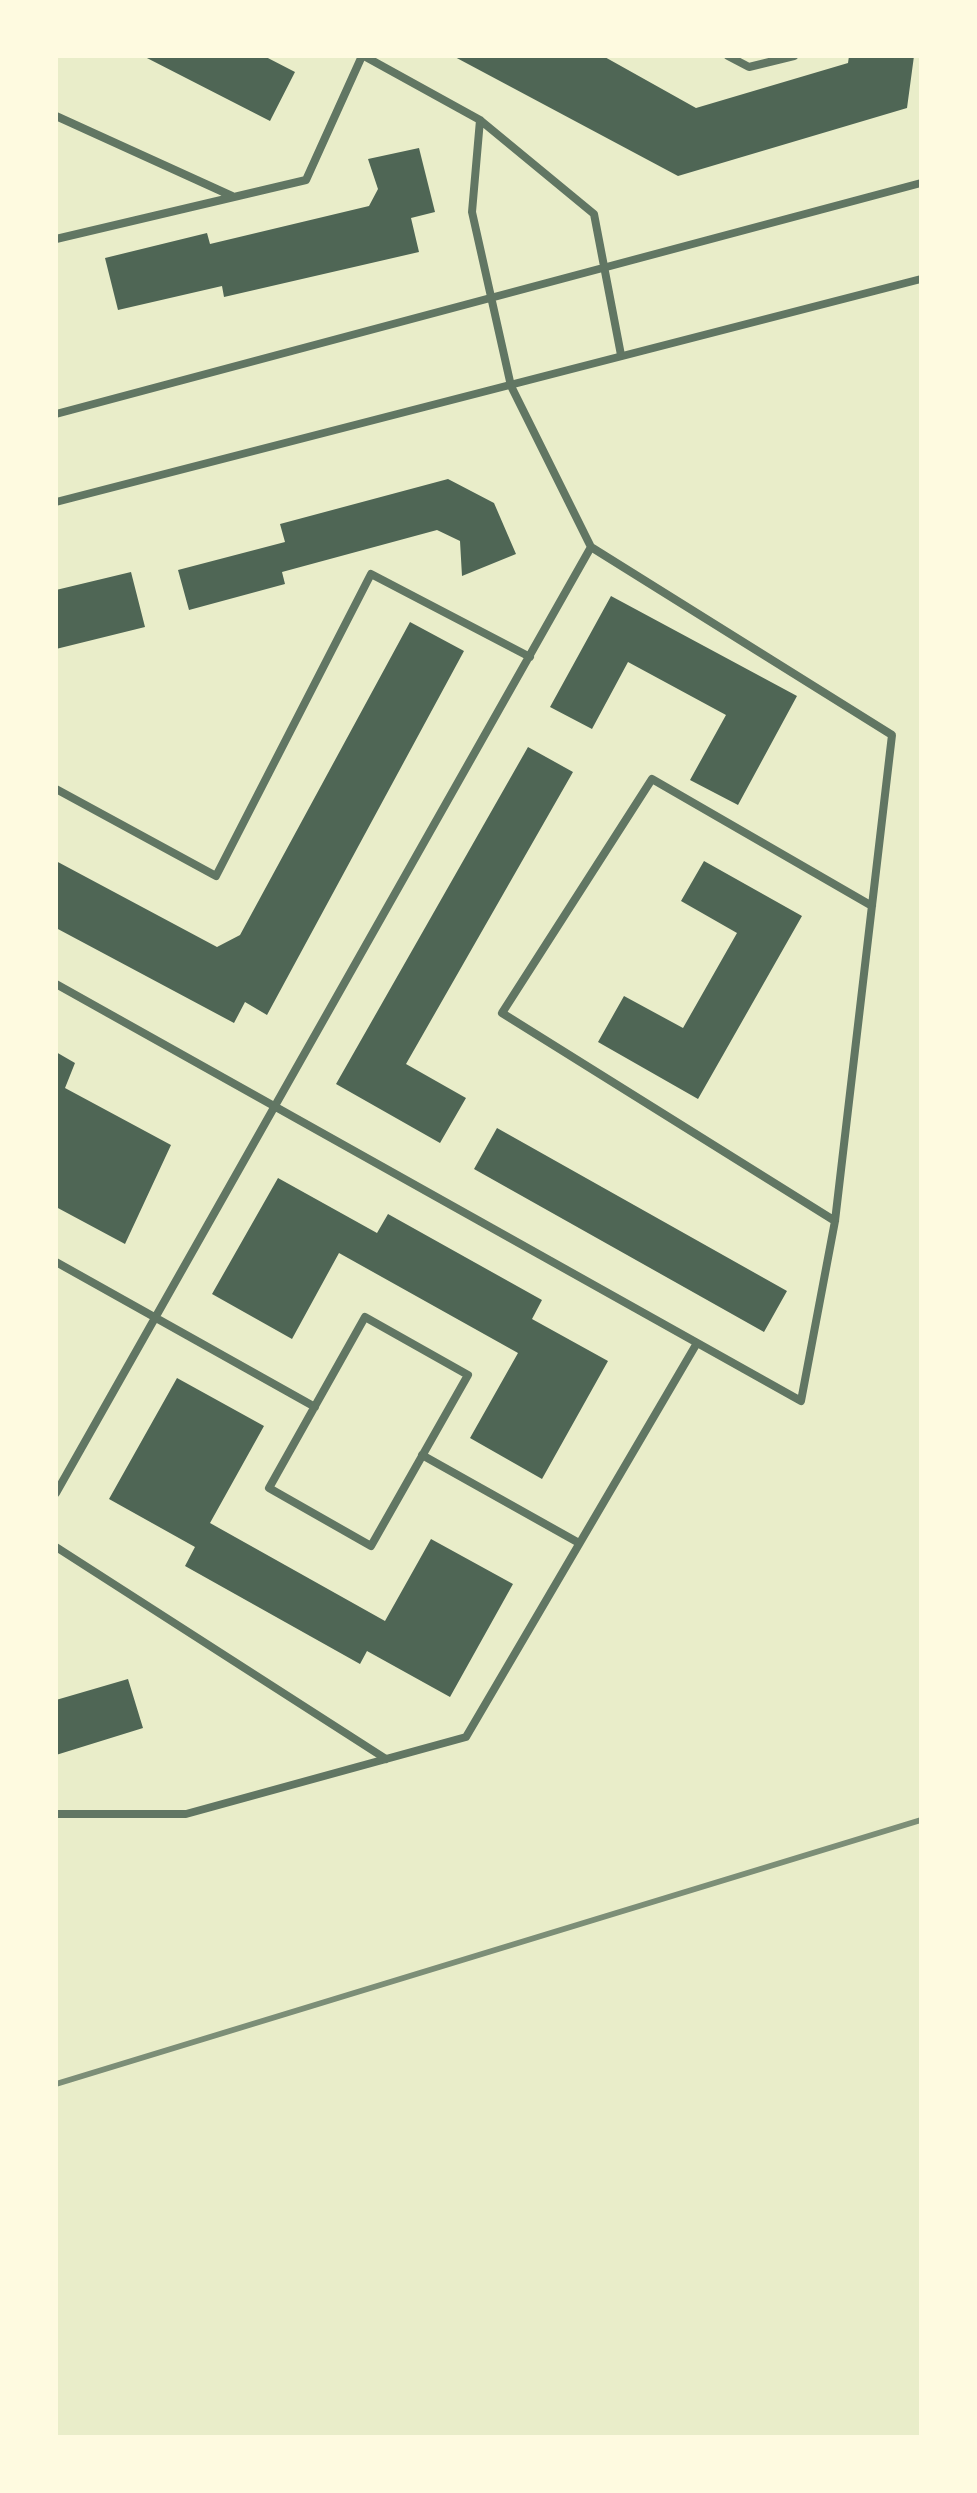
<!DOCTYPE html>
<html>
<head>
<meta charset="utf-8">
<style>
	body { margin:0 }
	#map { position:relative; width:977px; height:2493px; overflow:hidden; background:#e9edc9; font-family:"Archivo Narrow",sans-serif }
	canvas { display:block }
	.frame { position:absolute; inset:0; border:58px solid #fefae0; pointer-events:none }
</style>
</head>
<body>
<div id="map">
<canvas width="977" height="2493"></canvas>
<div class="frame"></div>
</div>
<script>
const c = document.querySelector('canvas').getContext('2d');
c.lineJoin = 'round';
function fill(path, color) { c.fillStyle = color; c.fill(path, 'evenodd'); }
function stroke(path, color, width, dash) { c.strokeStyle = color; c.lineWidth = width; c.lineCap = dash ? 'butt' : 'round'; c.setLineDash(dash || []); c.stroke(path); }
const building = new Path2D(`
	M143,56H264L295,72L270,121Z
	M453,56H603L696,108L848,63L849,56H914L907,108L678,176Z
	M419,148L435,212L411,218L419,252L224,297L222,286L118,310L105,258L207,233L210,244L369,206L378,189L368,159Z
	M448,479L494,503L516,554L462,576L460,541L437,530L282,572L285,584L189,610L178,570L285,542L280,524Z
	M131,572L145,627L56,649V590Z
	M611,596L797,696L738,805L690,780L726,715L628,662L592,729L550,707Z
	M410,622L464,651L267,1015L245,1002L234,1023L56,928V861L217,947L240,935Z
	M528,747L573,772L406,1064L466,1098L440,1143L336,1084Z
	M704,861L802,916L698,1099L598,1042L624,996L683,1028L737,933L681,901Z
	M56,1052L75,1063L65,1088L171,1145L125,1244L56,1207Z
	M497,1128L787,1291L764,1332L474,1169Z
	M278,1178L377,1233L388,1214L542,1300L532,1319L608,1361L542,1479L470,1438L518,1353L339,1253L292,1339L212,1294Z
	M177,1378L264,1426L210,1523L385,1621L431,1539L513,1584L450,1697L367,1651L360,1664L185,1566L195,1547L109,1499Z
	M128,1679L143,1728L56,1755V1700Z`);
const minor = new Path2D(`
	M364,56L480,120L594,214L621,355
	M728,56L749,67L794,56
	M56,116L232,196
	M56,239L306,180L362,56
	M56,414L921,183
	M56,502L921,279
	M56,789L216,876L371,574L530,657
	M56,984L801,1401L835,1221L892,735L591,547L511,386L472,212L480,120
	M835,1221L502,1013L652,779L872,906
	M56,1262L315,1407
	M365,1317L468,1375L371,1546L269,1488Z
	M422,1455L579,1543
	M56,1493L591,547
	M56,1547L386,1759
	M56,1814H186L466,1737L697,1343`);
const rail = new Path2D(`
	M56,2084L921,1820`);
fill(building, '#4f6655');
stroke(minor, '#617663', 8);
stroke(rail, '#7c8e77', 6);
</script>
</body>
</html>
